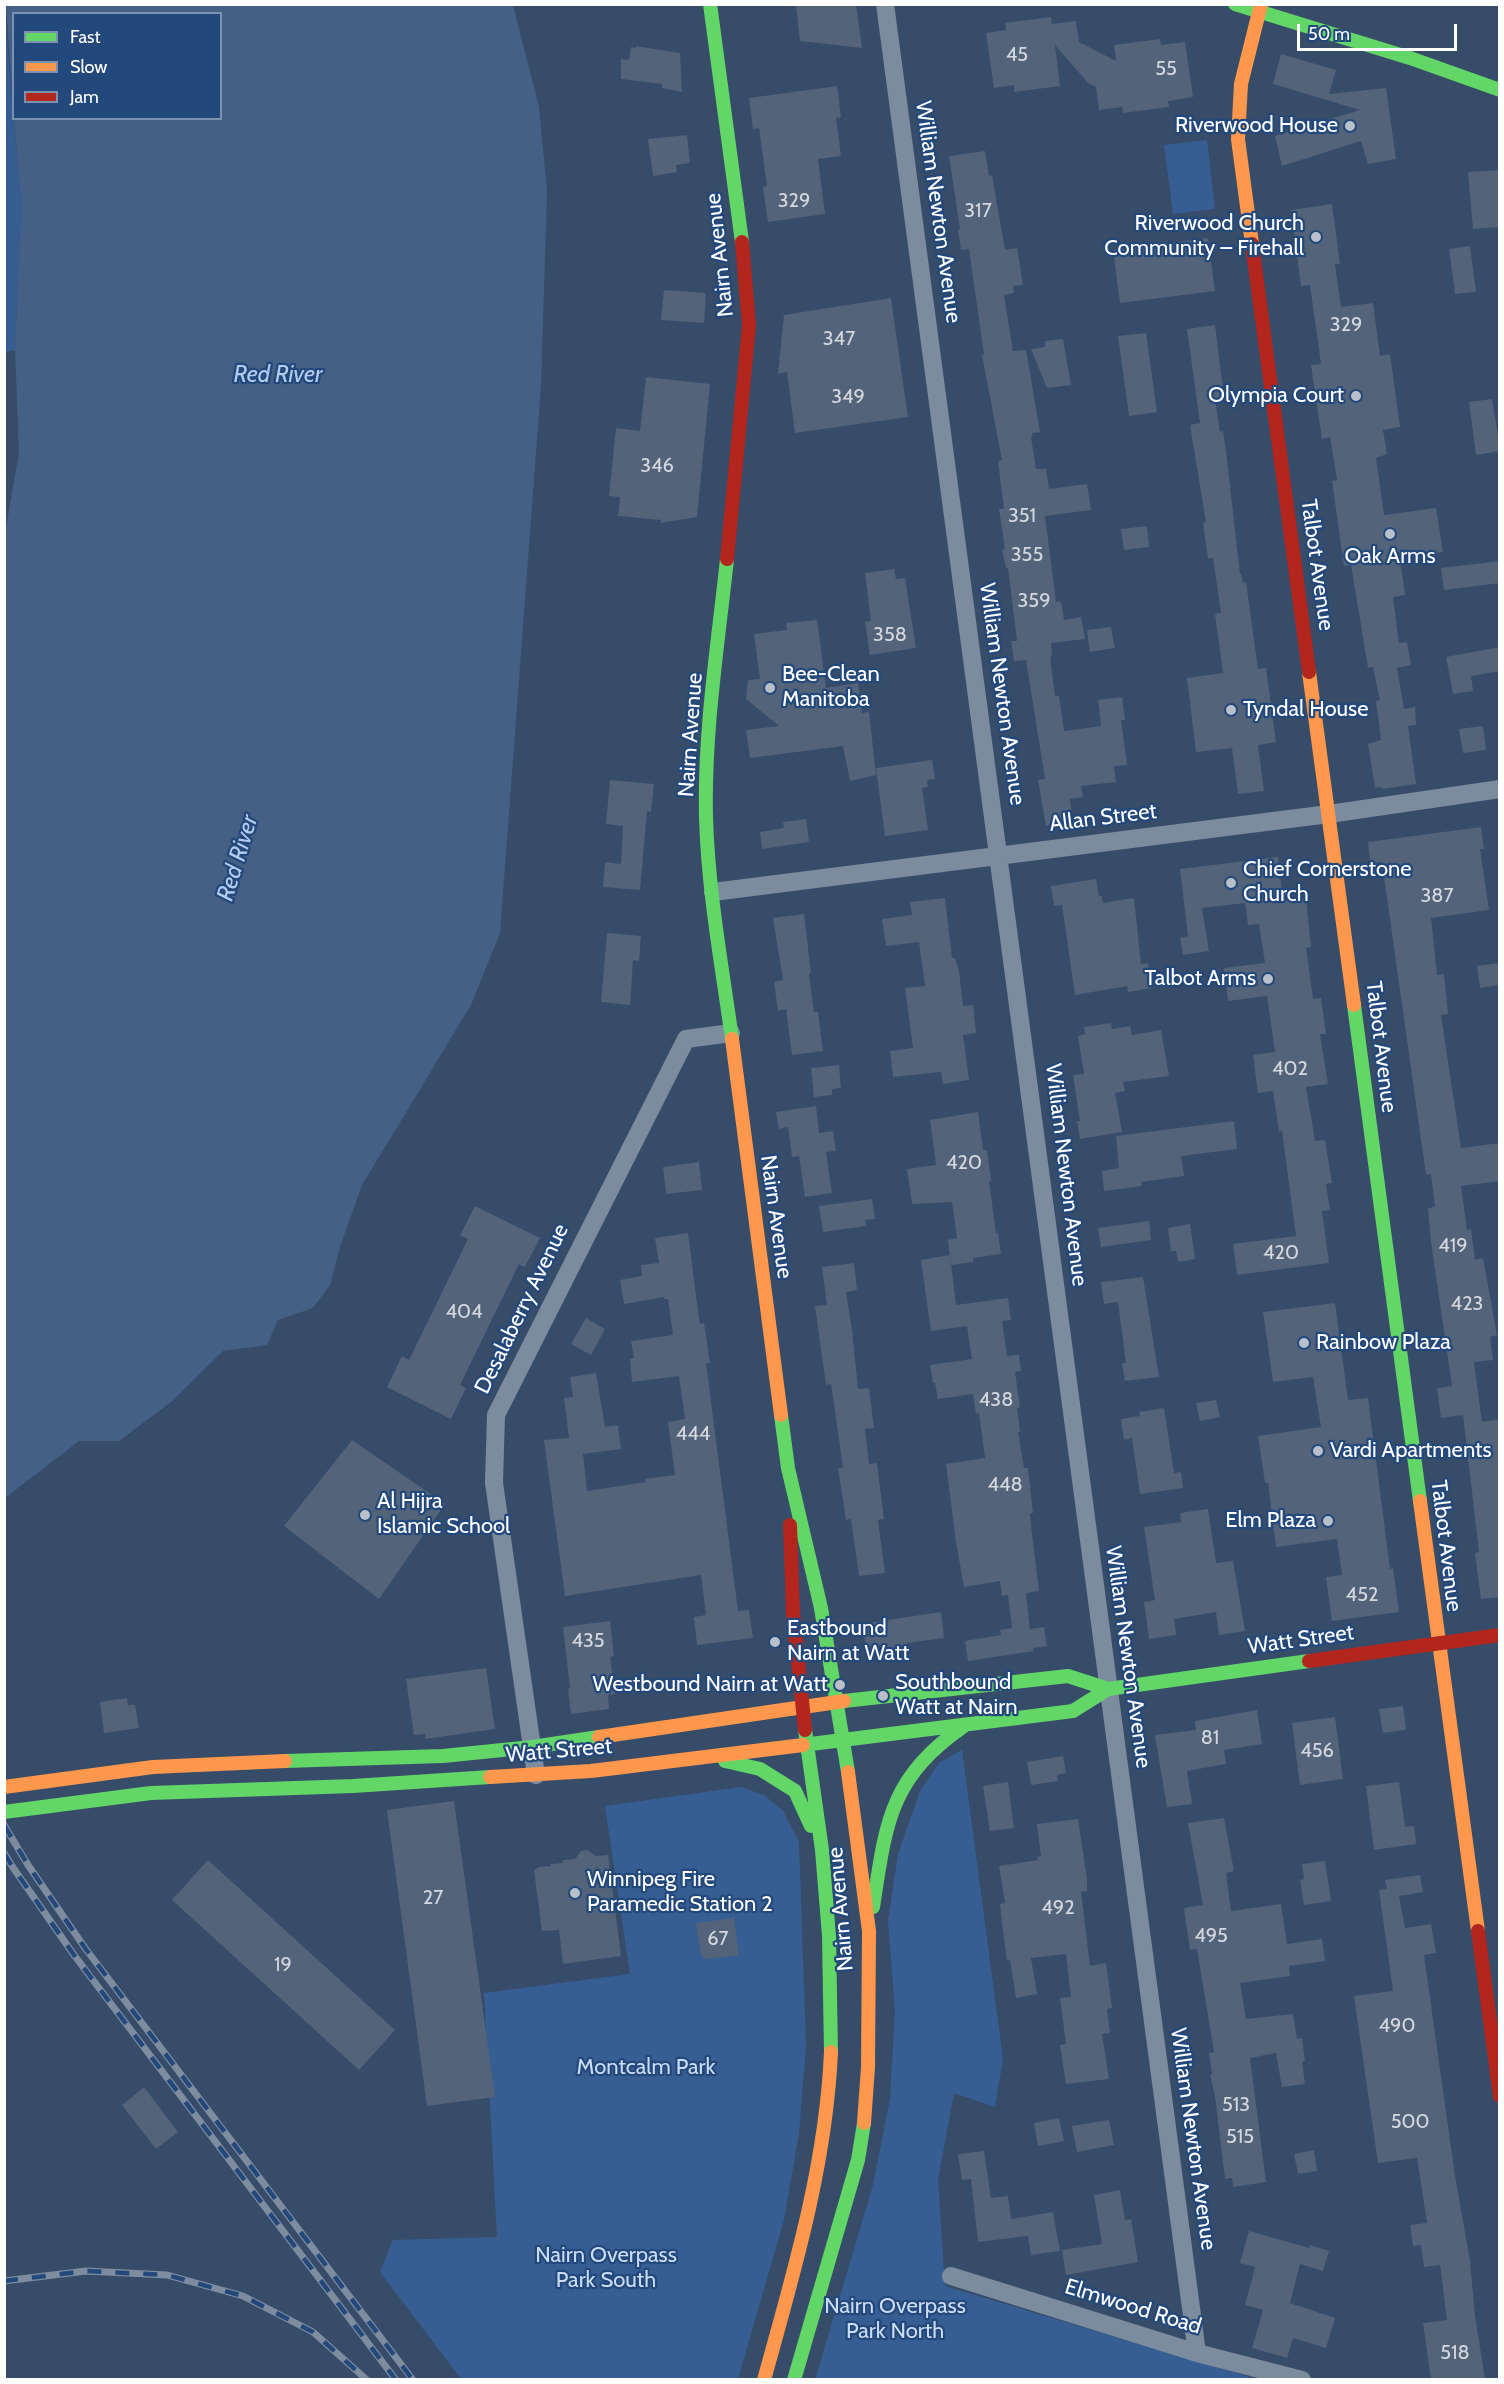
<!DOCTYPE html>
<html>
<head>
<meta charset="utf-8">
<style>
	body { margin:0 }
	#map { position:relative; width:1504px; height:2384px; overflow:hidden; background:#374c68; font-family:Cabin,sans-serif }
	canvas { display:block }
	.frame { position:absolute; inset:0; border:6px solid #fff; pointer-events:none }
	.legend { position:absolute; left:12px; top:12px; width:210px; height:108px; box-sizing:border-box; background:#23487c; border:2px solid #7b91b0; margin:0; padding:8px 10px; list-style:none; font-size:18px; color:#fff }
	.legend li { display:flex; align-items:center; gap:12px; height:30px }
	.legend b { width:30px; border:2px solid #7b91b0 }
	.scale { position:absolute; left:1297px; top:24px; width:160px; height:27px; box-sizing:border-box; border:3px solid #fff; border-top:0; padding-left:8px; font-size:18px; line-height:21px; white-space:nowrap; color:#fff; -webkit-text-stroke:4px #23487c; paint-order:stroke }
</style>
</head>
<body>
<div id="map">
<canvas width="1504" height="2384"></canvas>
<div class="frame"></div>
<ul class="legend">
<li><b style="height:8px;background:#63d668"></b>Fast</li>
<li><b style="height:8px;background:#ff974d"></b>Slow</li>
<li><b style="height:8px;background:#b3261e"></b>Jam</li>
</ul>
<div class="scale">50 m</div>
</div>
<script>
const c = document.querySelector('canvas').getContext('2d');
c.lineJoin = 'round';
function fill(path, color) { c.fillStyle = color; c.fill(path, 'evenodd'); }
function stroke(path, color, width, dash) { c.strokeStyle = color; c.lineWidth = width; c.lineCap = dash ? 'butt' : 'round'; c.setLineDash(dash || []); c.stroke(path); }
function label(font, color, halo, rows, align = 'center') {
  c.font = font + ' Cabin,sans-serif'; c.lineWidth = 4.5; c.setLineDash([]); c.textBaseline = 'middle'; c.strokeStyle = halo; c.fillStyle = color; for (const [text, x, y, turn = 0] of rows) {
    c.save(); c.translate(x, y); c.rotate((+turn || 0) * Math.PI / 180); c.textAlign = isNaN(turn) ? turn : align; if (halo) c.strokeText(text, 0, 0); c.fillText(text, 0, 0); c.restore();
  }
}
const green = new Path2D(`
	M4,5L21,203L15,350L5,352Z
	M1207,140L1215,209L1173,214L1164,145Z
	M962,1750L1003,2059L995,2107L954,2093L938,2180L945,2286L1256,2379L815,2380L873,2185L890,2099L895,2010L888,1920L898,1854L920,1791L939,1763Z
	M741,1787L764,1795L783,1811L799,1842L806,2046L799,2133L784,2220L738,2379H461L380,2272L393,2240L497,2237L484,1993L630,1974L605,1806Z`);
const water = new Path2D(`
	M6,5H513L539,107L547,191L541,386L500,933L471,1005L362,1185L340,1247L330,1285L313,1308L278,1320L267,1345L223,1351L171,1402L119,1441H79L5,1498L4,539L19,452L15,350L21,203L14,119L220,118V14H14L13,108Z`);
const building = new Path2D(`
	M796,4H856L862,48L800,41Z
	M1051,17L1052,24L1076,21L1079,42L1116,61L1114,45L1160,39L1161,45L1185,42L1193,97L1168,101L1169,107L1123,113L1122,107L1099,110L1096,87L1088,83L1055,45L1060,86L1014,92V85L994,88L986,33L1006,30L1005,23Z
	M636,46L680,53L682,92L662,88V84L621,79V59L629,60L631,47L635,48Z
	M1281,54L1336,70L1329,94L1386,88L1396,159L1368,164L1361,141L1282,166L1275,136L1360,110L1273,84Z
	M837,86L841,117L836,118L841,156L818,159L825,214L768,222L763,187L767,186L759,128L753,129L749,98Z
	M687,135L690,163L676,165L677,172L653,176L648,139Z
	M985,151L989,176L992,175L1005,250L1017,248L1023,285L1013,286L1014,293L1004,295L1013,351L1026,350L1040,432L1032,433L1033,436L1031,437L1036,469H1046L1049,489L1087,484L1091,510L1045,516L1056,602L1061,601L1064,620L1081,617L1085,639L1051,643L1052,656L1050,657L1055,696H1059L1064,731L1101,726L1098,700L1122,697L1125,720H1121L1127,765L1114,766L1116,782L1081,786L1083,797L1070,799L1073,822L1046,826L1038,780L1045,779L1026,660L1014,661L1011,641H1017L1008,568H1006L1002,550L1005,549L999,509H1004L998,461L1002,460L982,355H984L969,249L961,250L958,230L960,229L949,156Z
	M1500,170V227L1473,229L1468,172Z
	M1332,204L1340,264H1335L1341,307L1373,303L1380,356L1390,354L1400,427L1383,430L1387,454L1376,458L1384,515L1436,508L1443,552L1400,558L1405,595L1393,597L1399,643L1407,642L1411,665L1397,668L1404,709L1415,707L1416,725L1408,726L1416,784L1382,789V787L1375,788L1368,744L1381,740L1376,701L1380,700L1373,667L1368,668L1351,565L1344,566L1332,481L1337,480L1330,437L1322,439L1311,365L1321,364L1310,285L1301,286L1291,210Z
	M1208,238L1215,291L1120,303L1113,250Z
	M1470,246L1476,292L1455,294L1449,249Z
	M664,290L706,293L704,323L661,320Z
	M891,298L908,417L795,433L787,372L778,374L784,315Z
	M1215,325L1224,397L1215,399L1220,432L1223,431L1226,451L1240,574H1241L1243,583L1246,582L1258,669L1266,668L1276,742L1258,745L1264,791L1238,794L1232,748L1196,752L1187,678L1223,673L1215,614L1221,613L1213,558H1208L1203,523L1206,522L1190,425L1200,423L1187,329Z
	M1146,333L1157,412L1129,416L1118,336Z
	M1063,339L1071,385L1047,388L1031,349L1045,347V341Z
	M646,377L710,384L697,517L660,523L661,520L618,516L620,497L609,496L616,428L640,431Z
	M1492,399L1497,430V434L1500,433V451L1476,455L1469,402Z
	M1147,526L1149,547L1124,550L1121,529Z
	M1500,561V583L1444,590L1441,568Z
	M894,569L896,579L905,578L916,648L870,655L865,622L871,621L865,573Z
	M817,620L826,688L858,683L862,713L869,712L876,775L850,781L843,746L750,758L746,730L779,726L746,699L748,680L760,679L754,634L787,630L786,623Z
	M1111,627L1115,648L1090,652L1087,630Z
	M1500,647V671L1471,676L1473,691L1453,694L1446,657Z
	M1483,726L1486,750L1463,753L1459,729Z
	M932,760L935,779L927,780L928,787L922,788L928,830L885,836L876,768Z
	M610,780L654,784L651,812L647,811L640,890L603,887L605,862L621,864L623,826L606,824Z
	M806,819L809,842L762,849L760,832L784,828L783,822Z
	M1481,827L1484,849H1480L1489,910L1431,918L1437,975L1444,974L1448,1014L1441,1015L1461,1148L1500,1143V1181L1461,1186L1467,1230L1471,1229L1475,1260L1483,1258L1497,1335L1490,1337L1493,1360L1474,1362L1482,1422L1500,1419V1597L1481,1599L1475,1553L1479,1552L1463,1415L1441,1418L1437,1388L1452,1386L1431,1242L1428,1208L1435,1207L1431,1174L1426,1175L1382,862L1370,863L1368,842Z
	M1278,857L1283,901L1306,898L1311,947L1306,948L1313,999L1321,998L1326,1034H1320L1328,1084L1306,1087L1315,1141L1325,1140L1332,1183L1326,1184L1330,1210L1322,1211L1329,1263L1237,1275L1233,1244L1296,1236L1282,1131L1279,1132L1273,1091L1258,1093L1253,1055L1275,1052L1267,996L1228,1001L1224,968L1265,963L1259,924L1248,925L1245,903L1202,908L1209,951L1183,955L1180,938L1188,936L1180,869Z
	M1096,879L1099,896H1102L1103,903L1134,898L1141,964L1148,963L1152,988L1128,992L1127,986L1075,995L1062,905L1054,906L1051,886Z
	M945,898L952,958H955L959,971L963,1006L973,1005L976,1033L963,1035L969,1080L943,1084L941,1072L893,1077L890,1051L913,1048L905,988L925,986L919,942L886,946L882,919L912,915L910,902Z
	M804,914L811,973L809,974L814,1012H818L823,1051L792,1055L786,1009L778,1011L774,982L783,980L773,918Z
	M607,933L641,936L639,961L633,960L630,1005L601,1002Z
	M1500,963V985L1480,988L1477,966Z
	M1111,1023L1112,1029L1130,1026L1132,1035L1161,1030L1169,1076L1123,1082L1125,1091L1115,1093L1122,1132L1080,1139L1077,1121H1080L1073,1075L1084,1074L1078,1036L1085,1034L1084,1027Z
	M839,1065L841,1088L832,1089V1095L814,1097L811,1068Z
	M816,1106L819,1133L833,1131L836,1151L826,1152L832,1193L805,1197L799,1156L792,1157L788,1127L779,1129L776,1112Z
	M978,1112L983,1150H987L991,1181H989L996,1233H998L1001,1254L973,1258V1262L951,1265L948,1240L957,1238L952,1202L912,1204L907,1169L936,1165L930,1120Z
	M1234,1121L1237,1149L1181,1156L1184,1176L1141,1182L1142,1186L1104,1191L1102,1171L1119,1168L1116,1136Z
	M699,1162L702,1190L666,1194L663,1167Z
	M872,1199L875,1219L865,1220L866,1226L823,1232L819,1206Z
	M475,1206L540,1238L525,1267L519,1264L460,1385L466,1388L451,1419L387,1387L402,1356L409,1360L468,1239L460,1235Z
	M1149,1221L1151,1240L1101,1247L1098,1228Z
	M1190,1224L1195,1259L1178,1262L1176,1251H1171L1168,1228Z
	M688,1233L699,1318L700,1324L704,1323L710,1363H706L738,1611L749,1610L753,1638L697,1645L694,1617L706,1615L701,1575L565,1596L544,1440L569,1438L564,1398L573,1397L570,1377L596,1373L605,1427L618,1425L621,1449L583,1454L587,1491L646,1482L645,1479L675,1475L668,1422L685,1419L679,1376L632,1382L630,1359L634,1358L631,1341L673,1335L668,1299H664V1297L624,1304L620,1280L642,1276L641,1265L659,1263L655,1238Z
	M950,1255L956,1305L1008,1298L1011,1320L1002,1321L1007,1356L1019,1355L1021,1371L1015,1372L1020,1407L1017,1408L1020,1432H1018L1024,1468H1028L1033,1513H1030L1031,1526L1039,1591L1026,1593L1030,1629L1044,1627L1047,1646L1033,1648L1034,1651L968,1661L965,1641L1001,1635L1000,1630L1012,1628L1008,1595L1002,1596L1000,1581L964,1587L956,1542L946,1464L985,1458L979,1413L976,1414L973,1394L938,1399L935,1383H933L930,1365L972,1359L967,1326L931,1331L921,1260Z
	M854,1263L857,1290L846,1292L852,1330L858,1389L869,1388L874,1428L865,1429L869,1464L877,1463L884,1519L878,1520L885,1573L859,1576L851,1519L846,1520L838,1468H843L838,1432L831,1384L826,1385L815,1306L827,1305L822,1267Z
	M1143,1277L1159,1377L1125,1381L1122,1363H1126L1118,1302L1104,1304L1101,1282Z
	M1335,1303L1348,1400L1368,1398L1390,1569L1393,1568L1399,1612L1332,1621L1326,1577L1342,1575L1337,1539L1276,1547L1268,1483H1265L1258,1436L1321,1427L1313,1377L1273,1382L1263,1312Z
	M586,1318L605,1329L591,1355L571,1344Z
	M1216,1400L1220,1417L1200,1421L1196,1403Z
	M1164,1408L1174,1473L1181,1472L1183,1488L1140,1494L1132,1438L1124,1440L1121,1419L1140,1416L1139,1412Z
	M352,1440L445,1504L379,1599L284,1526Z
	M1208,1509L1216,1563L1233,1561L1245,1631L1219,1635L1216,1612L1174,1619L1176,1635L1149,1639L1144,1602L1155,1600L1144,1527L1181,1522L1180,1513Z
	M941,1612L944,1638L907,1643L908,1646L888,1649L887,1644L866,1647L862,1624Z
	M610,1621L614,1656L610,1657L615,1694L608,1695L609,1709L571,1714L568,1689L570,1688L563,1627Z
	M486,1668L495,1729L425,1739V1734L414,1735L406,1679Z
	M127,1698L128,1705H135L139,1728L104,1733L100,1702Z
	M1403,1706L1406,1730L1383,1733L1379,1709Z
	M1257,1710L1262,1744L1224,1750L1226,1764L1187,1771L1192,1804L1167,1807L1155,1735L1196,1730L1195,1721Z
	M1335,1717L1343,1779L1300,1785L1292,1723Z
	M1063,1756L1066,1773L1057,1775L1058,1781L1031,1785L1027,1762Z
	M1008,1782L1014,1828L990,1831L983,1786Z
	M1399,1782L1405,1827L1414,1826L1416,1844L1374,1850L1366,1786Z
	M454,1801L495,2097L427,2106L387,1810Z
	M1224,1818L1234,1871L1226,1873L1231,1911L1281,1904L1287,1944L1322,1939L1325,1961L1289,1966L1290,1976L1240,1983L1246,2019L1293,2014L1297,2039L1302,2038L1305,2061H1302L1305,2084L1282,2087L1276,2053L1250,2058L1266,2182L1233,2187L1232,2178L1225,2179L1215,2096L1210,2075H1212L1209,2053L1214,2052L1197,1949L1190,1950L1184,1908L1203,1905L1188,1823Z
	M1078,1819L1087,1879V1891L1081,1892L1090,1966L1106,1963L1112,2008L1107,2009L1110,2033L1102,2034L1109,2079L1066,2084L1060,2045L1066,2044L1060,1998L1071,1997L1066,1954L1031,1958L1037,1994L1016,1998L1010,1960L1007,1961L1002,1923L1000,1904L1005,1903L999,1866L1038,1860L1037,1857L1041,1856L1037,1824Z
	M588,1850L596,1856L608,1855L621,1956L563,1964L559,1930L542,1931L534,1870L539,1867L551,1866L550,1864L563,1863V1860L575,1859L581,1851Z
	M208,1860L395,2030L359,2070L172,1900Z
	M1325,1861L1331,1901L1304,1905L1300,1880L1304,1879L1302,1864Z
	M1420,1875L1423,1892L1399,1896L1405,1928L1431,1924L1436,1953L1424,1955L1455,2176L1470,2261L1475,2316L1485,2379H1431L1423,2323L1447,2320L1440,2265L1424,2267L1421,2245L1413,2246L1410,2225L1427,2223L1417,2158L1378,2163L1354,1996L1393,1991L1379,1890L1387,1889L1385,1880Z
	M734,1918L739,1955L706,1959L701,1955L696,1923Z
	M144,2087L178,2132L156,2149L122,2105Z
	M1059,2118L1064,2141L1038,2146L1034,2123Z
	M1109,2120L1114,2145L1077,2152L1072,2126Z
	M1314,2150L1317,2171L1298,2174L1294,2154Z
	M984,2151L991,2198L1008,2196L1011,2219L1053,2212L1060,2251L1031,2255L1028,2236L978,2242L971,2179L962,2180L958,2154Z
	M1120,2190L1125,2220L1131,2219L1138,2262L1066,2275L1062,2250L1102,2244L1094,2195Z
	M1249,2231L1309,2248L1310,2245L1329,2251L1323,2271L1300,2264L1290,2303L1335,2318L1326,2348L1293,2338L1287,2358L1252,2348L1263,2310L1245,2305L1255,2267L1240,2263Z`);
const street = new Path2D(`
	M885,4L1197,2353
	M713,892L1329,814L1500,789
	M536,1775L494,1483L496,1415L686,1039L731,1033
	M951,2276L1197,2353L1302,2380`);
const fast = new Path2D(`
	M710,4L742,242
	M1235,4L1410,58L1500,90
	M727,559C718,644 704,731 706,817C708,891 722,966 732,1039
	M1354,1005L1420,1501
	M781,1415L788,1468L821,1608L848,1772
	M844,1701L1068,1676L1108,1689
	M805,1730L822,1850L829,1936L831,2052
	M803,1745L1073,1711L1108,1689L1309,1661
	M285,1761L443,1756L532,1747L599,1737
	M725,1761L760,1769L795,1791L811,1826
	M4,1812L151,1793L353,1786L490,1777
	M873,1907C886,1823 889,1778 964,1726
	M794,2380L858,2160L864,2123`);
const slow = new Path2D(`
	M1252,244L1238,139L1241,84L1261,4
	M1309,672L1354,1005
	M732,1039L781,1415
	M1420,1501L1478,1931
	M599,1737L844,1701
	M848,1772L869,1931L868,2067L864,2123
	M490,1777L591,1771L803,1745
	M4,1787L153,1767L285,1761
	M764,2380C794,2272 826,2165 831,2052`);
const jam = new Path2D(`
	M1252,244L1309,672
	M727,559L749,325L742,242
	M790,1525L793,1613L805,1730
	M1309,1661L1500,1635
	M1478,1931L1500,2096`);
const rail = new Path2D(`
	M4,1825L28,1865L85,1948L413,2380
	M4,1853L12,1866L74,1955L396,2380
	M4,2281L86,2271L167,2275L243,2296L313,2332L367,2380`);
const markers = [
	[1350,126,6,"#b9c0ca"],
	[1316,237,6,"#b9c0ca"],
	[1356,396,6,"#b9c0ca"],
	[1390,534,6,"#b9c0ca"],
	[770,688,6,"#b9c0ca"],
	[1231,710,6,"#b9c0ca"],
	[1231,883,6,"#b9c0ca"],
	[1268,979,6,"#b9c0ca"],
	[1304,1343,6,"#b9c0ca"],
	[1318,1451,6,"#b9c0ca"],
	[365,1515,6,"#b9c0ca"],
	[1328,1521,6,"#b9c0ca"],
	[775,1642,6,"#b9c0ca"],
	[840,1685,6,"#b9c0ca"],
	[883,1696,6,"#b9c0ca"],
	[575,1893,6,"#b9c0ca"]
];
const numberNames = [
	["45",1017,55],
	["55",1166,69],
	["329",794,201],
	["317",978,211],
	["329",1346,325],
	["347",839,339],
	["349",848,397],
	["346",657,466],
	["351",1022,516],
	["355",1027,555],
	["359",1034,601],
	["358",890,635],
	["387",1437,896],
	["402",1290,1069],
	["420",964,1163],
	["419",1453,1246],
	["420",1281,1253],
	["423",1467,1304],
	["404",464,1312],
	["438",996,1400],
	["444",693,1434],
	["448",1005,1485],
	["452",1362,1595],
	["435",588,1641],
	["81",1210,1738],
	["456",1317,1751],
	["27",433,1898],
	["492",1058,1908],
	["495",1211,1936],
	["67",718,1939],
	["19",283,1965],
	["490",1397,2026],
	["513",1236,2105],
	["500",1410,2122],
	["515",1240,2137],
	["518",1455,2353]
];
const poiNames = [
	["Riverwood House",1338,126,"right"],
	["Riverwood Church",1304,224,"right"],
	["Community – Firehall",1304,249,"right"],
	["Olympia Court",1344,396,"right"],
	["Oak Arms",1390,557,"center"],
	["Bee-Clean",782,675],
	["Manitoba",782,700],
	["Tyndal House",1243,710],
	["Chief Cornerstone",1243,870],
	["Church",1243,895],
	["Talbot Arms",1256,979,"right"],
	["Rainbow Plaza",1316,1343],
	["Vardi Apartments",1330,1451],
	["Al Hijra",377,1502],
	["Islamic School",377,1527],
	["Elm Plaza",1316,1521,"right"],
	["Eastbound",787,1629],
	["Nairn at Watt",787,1654],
	["Southbound",895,1683],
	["Watt at Nairn",895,1708],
	["Westbound Nairn at Watt",828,1685,"right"],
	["Winnipeg Fire",587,1880],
	["Paramedic Station 2",587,1905]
];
const streetNames = [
	["William Newton Avenue",938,212,82],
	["Nairn Avenue",720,255,-96],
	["Talbot Avenue",1317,565,82],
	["William Newton Avenue",1002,694,82],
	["Nairn Avenue",691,735,-86],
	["Allan Street",1103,818,-7],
	["Talbot Avenue",1381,1047,83],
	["William Newton Avenue",1066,1175,83],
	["Nairn Avenue",776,1217,82],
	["Desalaberry Avenue",522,1309,-64],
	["Talbot Avenue",1446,1546,83],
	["Watt Street",1301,1640,-8],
	["William Newton Avenue",1128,1657,82],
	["Watt Street",559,1751,-5],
	["Nairn Avenue",841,1909,-95],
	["William Newton Avenue",1193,2139,82],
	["Elmwood Road",1133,2307,17]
];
const parkNames = [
	["Montcalm Park",646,2068],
	["Nairn Overpass",606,2256],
	["Park South",606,2281],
	["Nairn Overpass",895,2307],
	["Park North",895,2332]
];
const waterNames = [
	["Red River",278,375],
	["Red River",238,858,-73]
];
fill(green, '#375e93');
fill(water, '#456085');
fill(building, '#52637a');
stroke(street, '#7c8c9f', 18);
stroke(fast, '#63d668', 14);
stroke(slow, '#ff974d', 14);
stroke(jam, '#b3261e', 14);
stroke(rail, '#7e8c9f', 7);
stroke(rail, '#23487c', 4.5, [14]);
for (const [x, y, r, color] of markers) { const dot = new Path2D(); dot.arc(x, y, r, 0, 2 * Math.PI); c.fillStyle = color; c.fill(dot); stroke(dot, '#23487c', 2); }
label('20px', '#d4d8de', null, numberNames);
label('22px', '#fff', '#23487c', poiNames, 'left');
label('22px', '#fff', '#23487c', streetNames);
label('22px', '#cadcf4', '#23487c', parkNames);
label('italic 24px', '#b2cced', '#23487c', waterNames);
</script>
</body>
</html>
